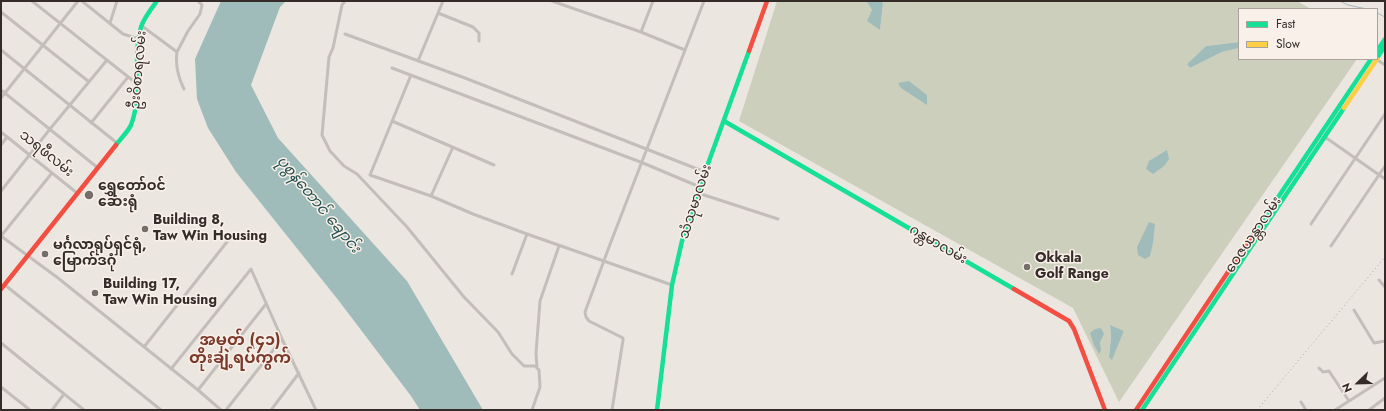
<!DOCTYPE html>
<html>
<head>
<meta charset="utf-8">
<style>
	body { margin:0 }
	#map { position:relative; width:1386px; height:411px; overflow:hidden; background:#ece6e1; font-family:Jost,sans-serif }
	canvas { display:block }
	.frame { position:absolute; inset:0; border:2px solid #352c29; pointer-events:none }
	.legend { position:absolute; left:1238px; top:8px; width:140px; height:52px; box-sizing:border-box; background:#f8f0e9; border:1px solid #aaa29c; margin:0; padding:5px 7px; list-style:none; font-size:12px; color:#352c29 }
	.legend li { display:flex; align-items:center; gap:8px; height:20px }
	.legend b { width:20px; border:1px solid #aaa29c }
	.north { position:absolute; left:1338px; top:363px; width:40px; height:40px; -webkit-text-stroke:3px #f8f0e9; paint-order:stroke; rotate:247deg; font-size:11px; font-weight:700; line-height:16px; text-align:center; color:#352c29 }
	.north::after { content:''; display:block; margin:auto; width:14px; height:18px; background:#352c29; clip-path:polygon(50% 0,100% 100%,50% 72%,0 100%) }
</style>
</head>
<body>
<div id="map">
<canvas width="1386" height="411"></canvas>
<div class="frame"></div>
<ul class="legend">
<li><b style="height:5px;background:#16e098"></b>Fast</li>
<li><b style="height:5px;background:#ffcf43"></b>Slow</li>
</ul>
<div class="north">N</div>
</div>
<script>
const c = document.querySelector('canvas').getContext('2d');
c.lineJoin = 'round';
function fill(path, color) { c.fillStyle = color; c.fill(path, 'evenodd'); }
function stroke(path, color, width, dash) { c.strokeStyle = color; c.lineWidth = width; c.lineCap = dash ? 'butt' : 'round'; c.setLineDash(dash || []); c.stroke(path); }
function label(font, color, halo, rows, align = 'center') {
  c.font = font + ' Jost,"Noto Sans Myanmar",sans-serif'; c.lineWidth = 3; c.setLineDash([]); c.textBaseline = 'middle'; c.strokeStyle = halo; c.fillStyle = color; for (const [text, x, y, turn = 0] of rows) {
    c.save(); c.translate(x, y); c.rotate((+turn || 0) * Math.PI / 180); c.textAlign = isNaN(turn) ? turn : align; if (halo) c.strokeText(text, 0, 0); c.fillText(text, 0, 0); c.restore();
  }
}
const green = new Path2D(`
	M777,1H869L867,2L872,10L880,29L883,3L881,1H1297L1311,9H1239V42L1206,46L1187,64L1190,68L1222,52L1239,48V59H1357L1119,402L1073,308L739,121ZM1110,326L1124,331L1112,359L1109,357L1111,337Z`);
const water = new Path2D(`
	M221,1H286L280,7L251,85L278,138L407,281L483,410H420L411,396L339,301L236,172L208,128L197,99L195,59Z
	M869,1H881L883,3L880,30L867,21L872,10L867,2Z
	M1239,42V48L1222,52L1190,68L1187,64L1206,46Z
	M909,81L927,95V105L901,88L898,83Z
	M1167,150L1169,159L1164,166L1153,174L1146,169L1149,161Z
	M1149,222L1155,224L1153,243L1150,256L1145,259L1138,255L1137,247Z
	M1110,325L1124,331L1112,360L1109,357L1111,337Z
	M1101,328L1104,334L1100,342L1101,350L1099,354L1094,345L1090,333L1095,329Z`);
const stream = new Path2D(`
	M1340,1L1348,5L1367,9
	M1377,13L1385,17`);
const street = new Path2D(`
	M32,1L136,83
	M82,1L123,34L139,39
	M345,1L342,5L333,48L329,57L322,135L330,151L344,166L357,174L407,227L464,297L498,332L512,354L524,366H535L539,370L540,387L532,410
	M552,1L641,32L685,50
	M1,12L88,81
	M438,13L473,27L479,33V41
	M110,23L117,1
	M142,26L177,52L188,31L200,14L202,5L198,1
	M641,32L653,1
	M345,34L465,78L705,172
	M1,50L117,143
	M177,52C175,66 178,77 184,89
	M1376,59L1385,65
	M418,61L443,1
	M392,68L643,163L700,187
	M411,75L370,175L431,196L473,214L527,234L672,285
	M1,90L98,168
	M1,98L78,1
	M392,121L494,165
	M91,123L128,77
	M1,132L77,193
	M1325,137L1385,179
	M1,145L7,137
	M1,191L50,129L107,60
	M698,193L778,219
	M431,196L453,147
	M1311,224L1385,114
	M1,236L58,278L198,390L221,410
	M1,236L52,173
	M1331,246L1385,166
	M512,274L527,234
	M1379,280L1385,287
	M5,285L161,410
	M1354,310L1374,343L1385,341
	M1,343L84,410
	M144,347L234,233
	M537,368L536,353L540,301L559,246
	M1319,368L1323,372L1329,371L1349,401
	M171,369L251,269L282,339L316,410
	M1,387L30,410
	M198,390L266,304
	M1301,402L1306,410
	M52,410L64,394
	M226,410L282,339
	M271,410L299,373
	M612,410L623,340V338L589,321L586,317L585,312L609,247L704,1
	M1335,410L1385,378
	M1369,410L1385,398`);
const fast = new Path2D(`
	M1377,51L1385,39
	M1377,58L1385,46
	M724,121L1014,289
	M116,145C120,139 128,132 131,125C143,94 132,59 141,27C144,18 151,9 157,1
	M1252,236L1371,59
	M657,410L672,285L682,241L705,172L749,51
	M1142,410L1344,108`);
const slow = new Path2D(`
	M1344,108L1377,59`);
const jam = new Path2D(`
	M749,51L767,1
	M1,289L116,145
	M1014,289L1069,321L1074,329L1105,410
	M1136,410L1252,236`);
const rail = new Path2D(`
	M1257,410L1385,257`);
const markers = [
	[89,195,5,"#756d69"],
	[145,229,4,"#756d69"],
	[45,254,4,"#756d69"],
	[1027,267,4,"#756d69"],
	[95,293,4,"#756d69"]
];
const streetNames = [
	["ဦးဝိစာရလမ်း",139,70,-85],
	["သရဖီလမ်း",46,154,39],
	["သံသုမာလမ်း",696,202,-72],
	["ဝေဇယန္တာလမ်း",1254,235,-56],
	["ဂန္တမာလမ်း",938,245,30]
];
const poiNames = [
	["ရွှေတော်ဝင်",98,187],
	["ဆေးရုံ",98,203],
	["Building 8,",153,221],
	["Taw Win Housing",153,237],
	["မင်္ဂလာရုပ်ရှင်ရုံ,",53,246],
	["မြောက်ဒဂုံ",53,262],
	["Okkala",1035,259],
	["Golf Range",1035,275],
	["Building 17,",103,285],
	["Taw Win Housing",103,301]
];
const waterNames = [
	["ပုစွန်တောင် ချောင်း",318,205,50]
];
const quarterNames = [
	["အမှတ် (၄၁)",240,341],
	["တိုးချဲ့ရပ်ကွက်",240,359]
];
fill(green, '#cdcfbd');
fill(water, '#a0bcba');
stroke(stream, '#a0bcba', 1);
stroke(street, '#c4beba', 3);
stroke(fast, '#16e098', 4.5);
stroke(slow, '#ffcf43', 4.5);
stroke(jam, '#f24e42', 4.5);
stroke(rail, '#aca7a4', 1, [1, 3]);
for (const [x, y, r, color] of markers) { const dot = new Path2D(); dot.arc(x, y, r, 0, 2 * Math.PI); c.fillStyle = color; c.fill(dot); stroke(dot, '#f8f0e9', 1.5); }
label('14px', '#352c29', '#f8f0e9', streetNames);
label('bold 14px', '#352c29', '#f8f0e9', poiNames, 'left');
label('italic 15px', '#235152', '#f8f0e9', waterNames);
label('bold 16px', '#7b3a2a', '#f8f0e9', quarterNames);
</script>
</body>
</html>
